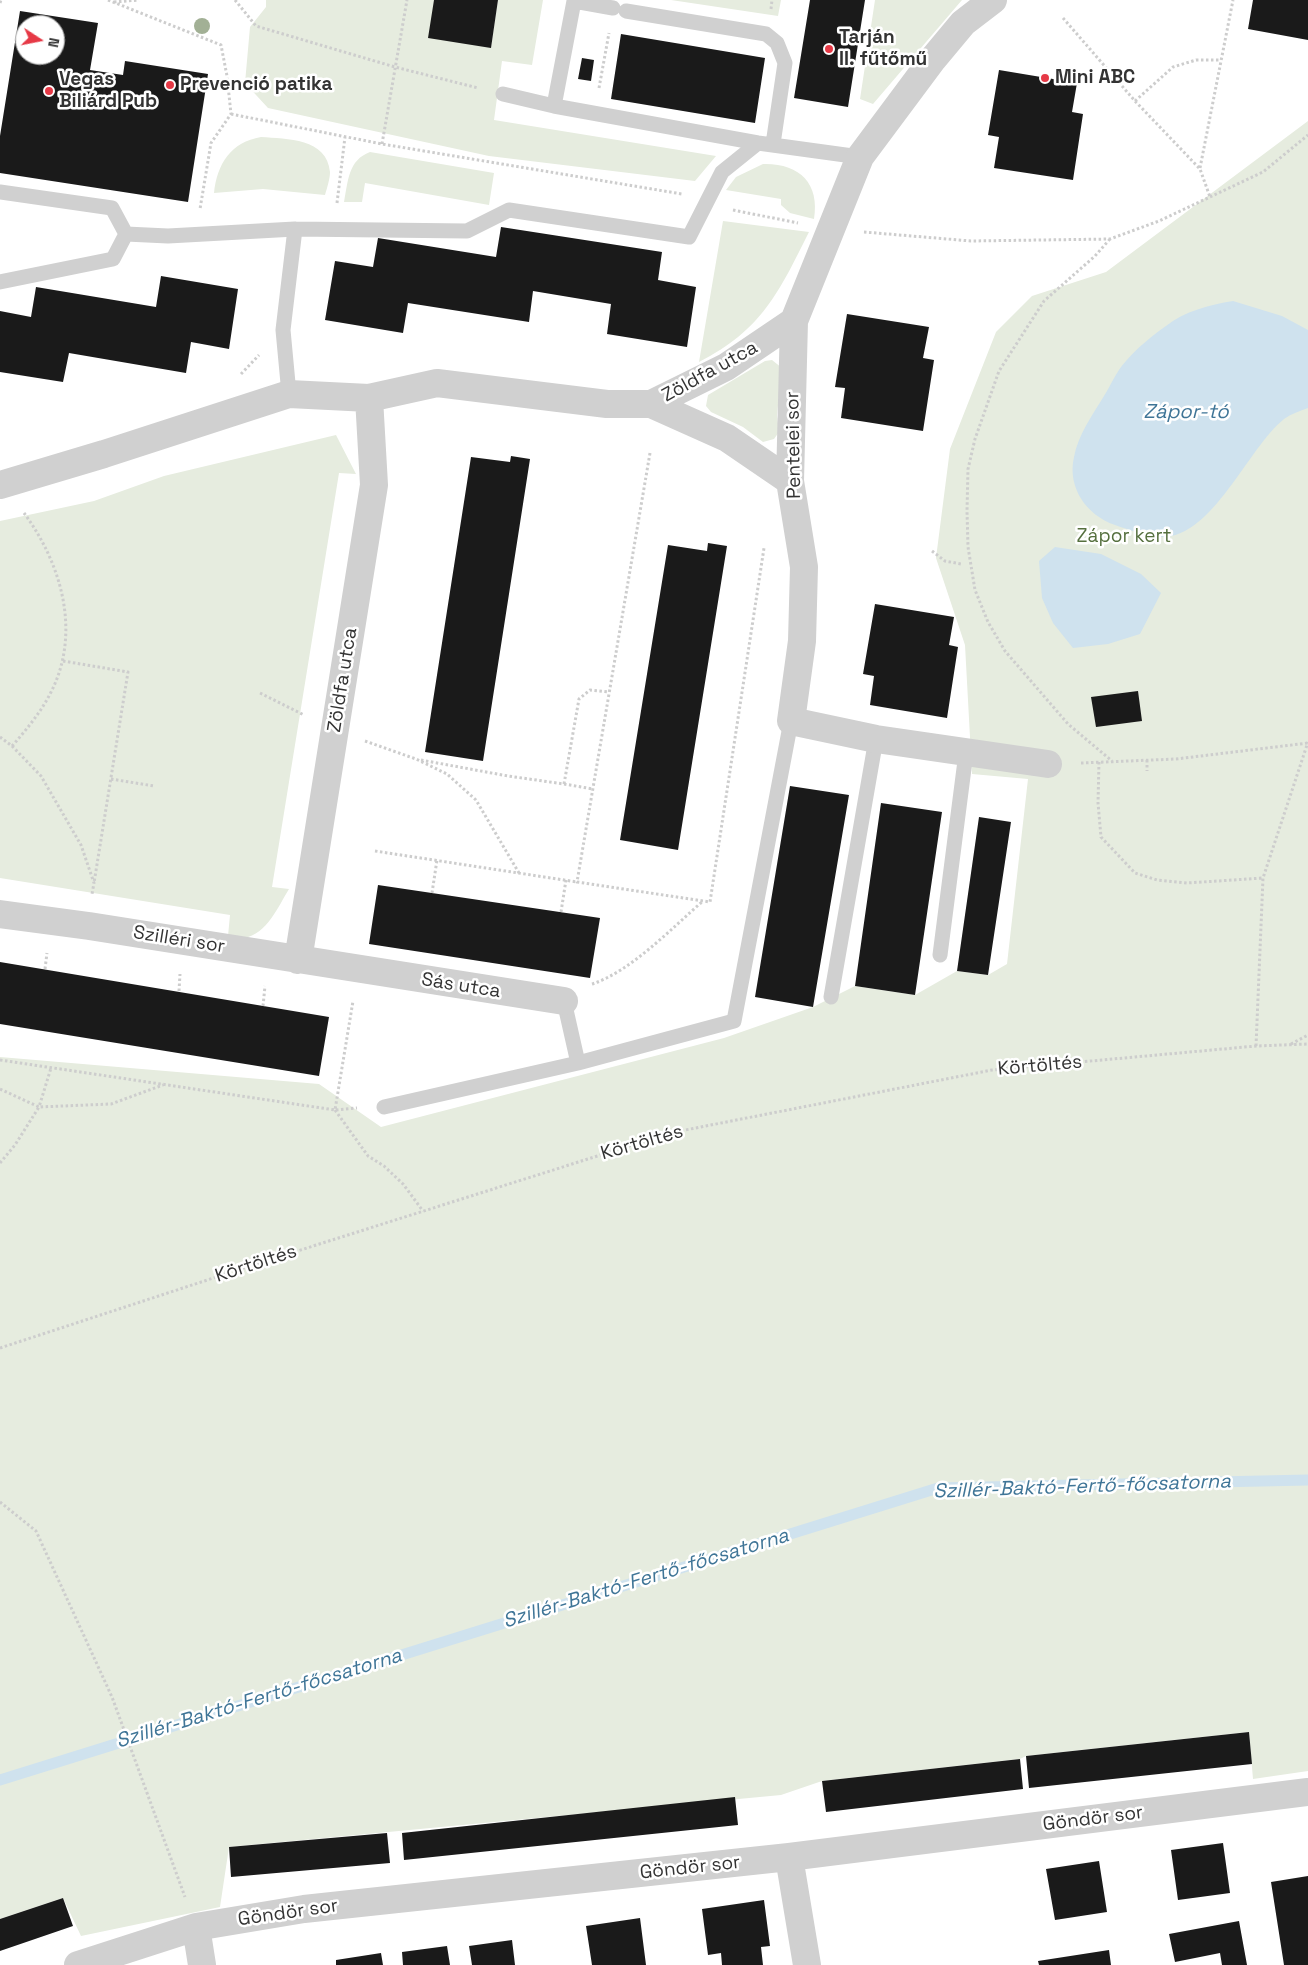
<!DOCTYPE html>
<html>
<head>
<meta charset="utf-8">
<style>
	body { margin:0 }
	#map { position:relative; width:1308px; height:1965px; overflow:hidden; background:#fff; font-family:"Space Grotesk",sans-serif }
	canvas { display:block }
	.north { position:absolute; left:15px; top:15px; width:50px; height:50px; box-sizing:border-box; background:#fff; border:1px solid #adadad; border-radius:50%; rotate:101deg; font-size:14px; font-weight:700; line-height:20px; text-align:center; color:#333 }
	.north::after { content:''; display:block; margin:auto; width:18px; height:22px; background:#e63946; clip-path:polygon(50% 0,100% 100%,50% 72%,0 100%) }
</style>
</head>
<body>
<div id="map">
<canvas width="1308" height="1965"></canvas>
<div class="north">N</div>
</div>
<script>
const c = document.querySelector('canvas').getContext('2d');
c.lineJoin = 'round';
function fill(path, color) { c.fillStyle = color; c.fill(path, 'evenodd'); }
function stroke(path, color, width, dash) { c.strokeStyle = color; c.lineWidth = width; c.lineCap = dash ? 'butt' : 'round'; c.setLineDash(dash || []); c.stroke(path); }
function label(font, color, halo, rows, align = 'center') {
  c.font = font + ' "Space Grotesk",sans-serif'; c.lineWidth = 5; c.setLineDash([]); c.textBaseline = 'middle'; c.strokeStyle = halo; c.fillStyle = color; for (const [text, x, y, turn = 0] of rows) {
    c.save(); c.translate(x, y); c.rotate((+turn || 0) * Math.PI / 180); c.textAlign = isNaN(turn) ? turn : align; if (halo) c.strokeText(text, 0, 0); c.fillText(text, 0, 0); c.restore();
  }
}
const green = new Path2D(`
	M266,0H434L491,47L498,0H543L532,65L502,61L494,120L716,156L695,181L489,156L268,108L245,83L250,27L266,7Z
	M671,0H781L778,16Z
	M875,0H962L873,104L860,99Z
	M1308,121V1771L1253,1779L1249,1732L1026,1756L1020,1759L822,1781L781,1795L229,1847L220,1907L81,1936L63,1898L0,1919V1057L319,1084L381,1127L724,1038L813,1007L855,986L915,995L957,971L988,975L1007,964L1028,779L972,774L965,645L936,558L950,449L996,332L1032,296L1106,272Z
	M261,137C287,139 327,138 330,172C330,179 327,188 325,195L263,189L214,193C217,164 231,142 261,137Z
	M370,152L494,173L489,205L365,183L362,202H344C348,182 348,160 370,152Z
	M763,164C799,163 820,183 814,219L790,213L781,205V199L726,190L736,177Z
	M723,221L809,232C779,292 762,330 699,362Z
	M772,360L782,368L777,415L779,432L774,439L763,442L743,427L711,412L706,406L708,395L765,361Z
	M336,435L356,474L339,473L272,887L289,889C278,907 267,934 244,938C240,939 233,936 228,936L230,915L0,878V521L94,501L164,476Z`);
const water = new Path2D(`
	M1233,301L1282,316L1308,330V408C1300,411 1291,414 1284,419C1248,448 1212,538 1162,537C1147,536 1129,530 1115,525C1086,515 1067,487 1074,457C1078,435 1093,414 1104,396C1111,385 1117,370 1126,361C1137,348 1152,336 1166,326C1185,311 1209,305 1233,301Z
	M1055,547L1101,554L1141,574L1161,593L1140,634L1108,644L1073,648L1053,623L1042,598L1039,561Z`);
const stream = new Path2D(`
	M0,1780L938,1488L1308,1480`);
const building = new Path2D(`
	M434,0H498L491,48L428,38Z
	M810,0H865L848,107L794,98Z
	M1253,0H1308V40L1248,29Z
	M20,11L98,23L90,70L123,75L125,61L208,74L188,202L0,173V136ZM25,25H55V55H25Z
	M621,34L765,58L755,123L611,99Z
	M582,58L594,60L591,81L578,79Z
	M999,70L1077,83L1072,112L1083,114L1073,180L994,168L999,137L988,135Z
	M501,227L662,252L658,280L696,287L687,347L607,334L611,304L533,291L529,322L408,303L403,333L325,320L335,261L373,267L378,238L496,257Z
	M161,276L238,289L229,349L191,342L186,373L69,353L63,382L0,372V311L31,317L36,287L156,307Z
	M847,314L929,327L923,358L934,360L923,431L841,418L845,388L835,387Z
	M511,456L530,459L483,761L425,752L471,457L510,462Z
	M708,543L727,546L678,850L620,840L668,545L707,551Z
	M875,604L954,617L949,645L958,647L947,718L870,705L874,676L863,674Z
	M1138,691L1142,721L1096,727L1091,697Z
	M790,786L849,795L813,1007L755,997Z
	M881,803L942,812L915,995L855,986Z
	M979,817L1011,822L988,975L957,971Z
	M378,885L600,918L590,978L369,944Z
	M0,962L329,1017L319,1076L0,1024Z
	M1249,1732L1252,1764L1029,1788L1026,1756Z
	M1020,1759L1023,1789L826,1812L822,1781Z
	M735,1797L738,1825L404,1860L402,1833Z
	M387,1833L390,1863L231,1877L229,1847Z
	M1223,1843L1230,1893L1178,1900L1171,1850Z
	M1099,1861L1107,1912L1055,1920L1046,1869Z
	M1308,1876V1965H1284L1271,1882Z
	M63,1898L73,1926L0,1951V1919Z
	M764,1900L770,1946L761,1947L763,1965H722L721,1953L708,1955L702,1909Z
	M640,1918L646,1965H592L586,1926Z
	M1239,1921L1247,1965H1222L1220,1953L1175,1962L1169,1934Z
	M512,1940L515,1965H472L469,1946Z
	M447,1946L450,1965H403L402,1952Z
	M1109,1950L1111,1965H1039L1038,1961Z
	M381,1953L383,1965H336V1960Z`);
const path = new Path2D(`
	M108,0L221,45L227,76L231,114L211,143L200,209
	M235,0L256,26L395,67L478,88
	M114,2L139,0
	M0,3L1,0
	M771,9L772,0
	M1063,18L1135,101L1200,169L1210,197
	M599,88L609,33
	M1135,101L1173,67L1196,60H1221
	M231,114L382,144L682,194
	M382,144L407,0
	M1200,168L1233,0
	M337,203L345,137
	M733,210L798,223
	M864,232L971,241L1110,239L1159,221L1263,172L1308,135
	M1110,239L1095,256L1044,301L999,371L975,439L968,469L967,511L968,547L975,590L988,622L1005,651L1068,724L1112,761
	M241,374L259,355
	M650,453L577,882L710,902L764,548
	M932,551L945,561L961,564
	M63,661L128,672L94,883
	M260,693L304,715
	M0,737L12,746L41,776L81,845L94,883L92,894
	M365,741L416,759L447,774L476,800L519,873
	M12,746C27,729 42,711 52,690C81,631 61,563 24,513
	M421,760L508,776L564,784L579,699L590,690L609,692
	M1147,760V771
	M1099,762L1098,803L1101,837L1135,873L1157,880L1187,883L1263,878
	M1081,763L1176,759L1308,743
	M111,779L154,786
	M564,784L593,789
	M375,851L577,882
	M432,893L437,860
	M561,912L566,880
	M45,969L47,953
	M592,984C630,972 672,928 703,901
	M179,991L180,974
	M263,1006L265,986
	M1291,1044L1308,1035
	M1256,1046L1263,878L1308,742
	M0,1060L335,1110L353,1001
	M0,1089L39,1107L51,1068
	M335,1110L368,1156L384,1166L403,1184L423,1211
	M336,1110L357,1108
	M0,1163L15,1145L39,1107L111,1104L163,1085
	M0,1348L250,1266L670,1133L992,1070L1256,1046L1308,1044
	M0,1502L36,1531L112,1697L185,1897`);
const lane = new Path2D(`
	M626,11L766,34L777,43L785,63L773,144
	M503,94L554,106L758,143L860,157
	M554,106L574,1L613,8
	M0,192L112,208L126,234L113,259L0,282
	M126,234L168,236L295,229L467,231L509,210L689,237L722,172L758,143
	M289,394L283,330L295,229
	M940,955L966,753
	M831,997L876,739
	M564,1001L578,1063
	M384,1107L578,1063L734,1021L791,721`);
const street = new Path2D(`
	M993,0L963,23L933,59L860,157L794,321L790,481L804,567L802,641L791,721L876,739L1048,764
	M651,404L726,367L794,321
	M0,485L104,454L289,394L369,398L437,383L607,404H651L727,438L790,481
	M0,914L89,926L564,1001
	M298,960L374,485L369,398
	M789,1857L807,1965
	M196,1927L202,1965
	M78,1965L196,1927L304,1909L789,1857L1308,1792`);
const trees = [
	[202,26]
];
const markers = [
	[829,49,5,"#e63946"],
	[1045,78,5,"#e63946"],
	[170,85,5,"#e63946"],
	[49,91,5,"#e63946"]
];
const poiNames = [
	["Tarján",839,38],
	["II. fűtőmű",839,60],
	["Mini ABC",1055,78],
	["Vegas",59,80],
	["Biliárd Pub",59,102],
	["Prevenció patika",180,85]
];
const streetNames = [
	["Zöldfa utca",710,372,-29],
	["Pentelei sor",794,445,-91],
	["Zöldfa utca",343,680,-81],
	["Szilléri sor",179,940,9],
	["Sás utca",461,986,9],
	["Körtöltés",1040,1066,-5],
	["Körtöltés",642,1143,-16],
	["Körtöltés",256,1264,-18],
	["Göndör sor",1093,1819,-7],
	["Göndör sor",690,1868,-6],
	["Göndör sor",288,1913,-8]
];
const parkNames = [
	["Zápor kert",1124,537]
];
const waterNames = [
	["Zápor-tó",1186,413],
	["Szillér-Baktó-Fertő-főcsatorna",1082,1487,-2],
	["Szillér-Baktó-Fertő-főcsatorna",646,1579,-17],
	["Szillér-Baktó-Fertő-főcsatorna",259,1699,-17]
];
fill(green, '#e6ecdf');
fill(water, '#cfe2ee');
stroke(stream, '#cfe2ee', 11);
fill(building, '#1a1a1a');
stroke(path, '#cdcdcd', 3, [2.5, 2.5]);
stroke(lane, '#d0d0d0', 15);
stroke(street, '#d0d0d0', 28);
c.fillStyle = '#a2b095';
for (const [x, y] of trees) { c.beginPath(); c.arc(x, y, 8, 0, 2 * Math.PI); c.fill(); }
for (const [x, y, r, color] of markers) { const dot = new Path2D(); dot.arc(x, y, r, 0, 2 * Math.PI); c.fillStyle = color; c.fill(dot); stroke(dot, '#fff', 2); }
label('bold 19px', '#333', '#fff', poiNames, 'left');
label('19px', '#333', '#fff', streetNames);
label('19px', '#56703f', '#fff', parkNames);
label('italic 20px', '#3f7597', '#fff', waterNames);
</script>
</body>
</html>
